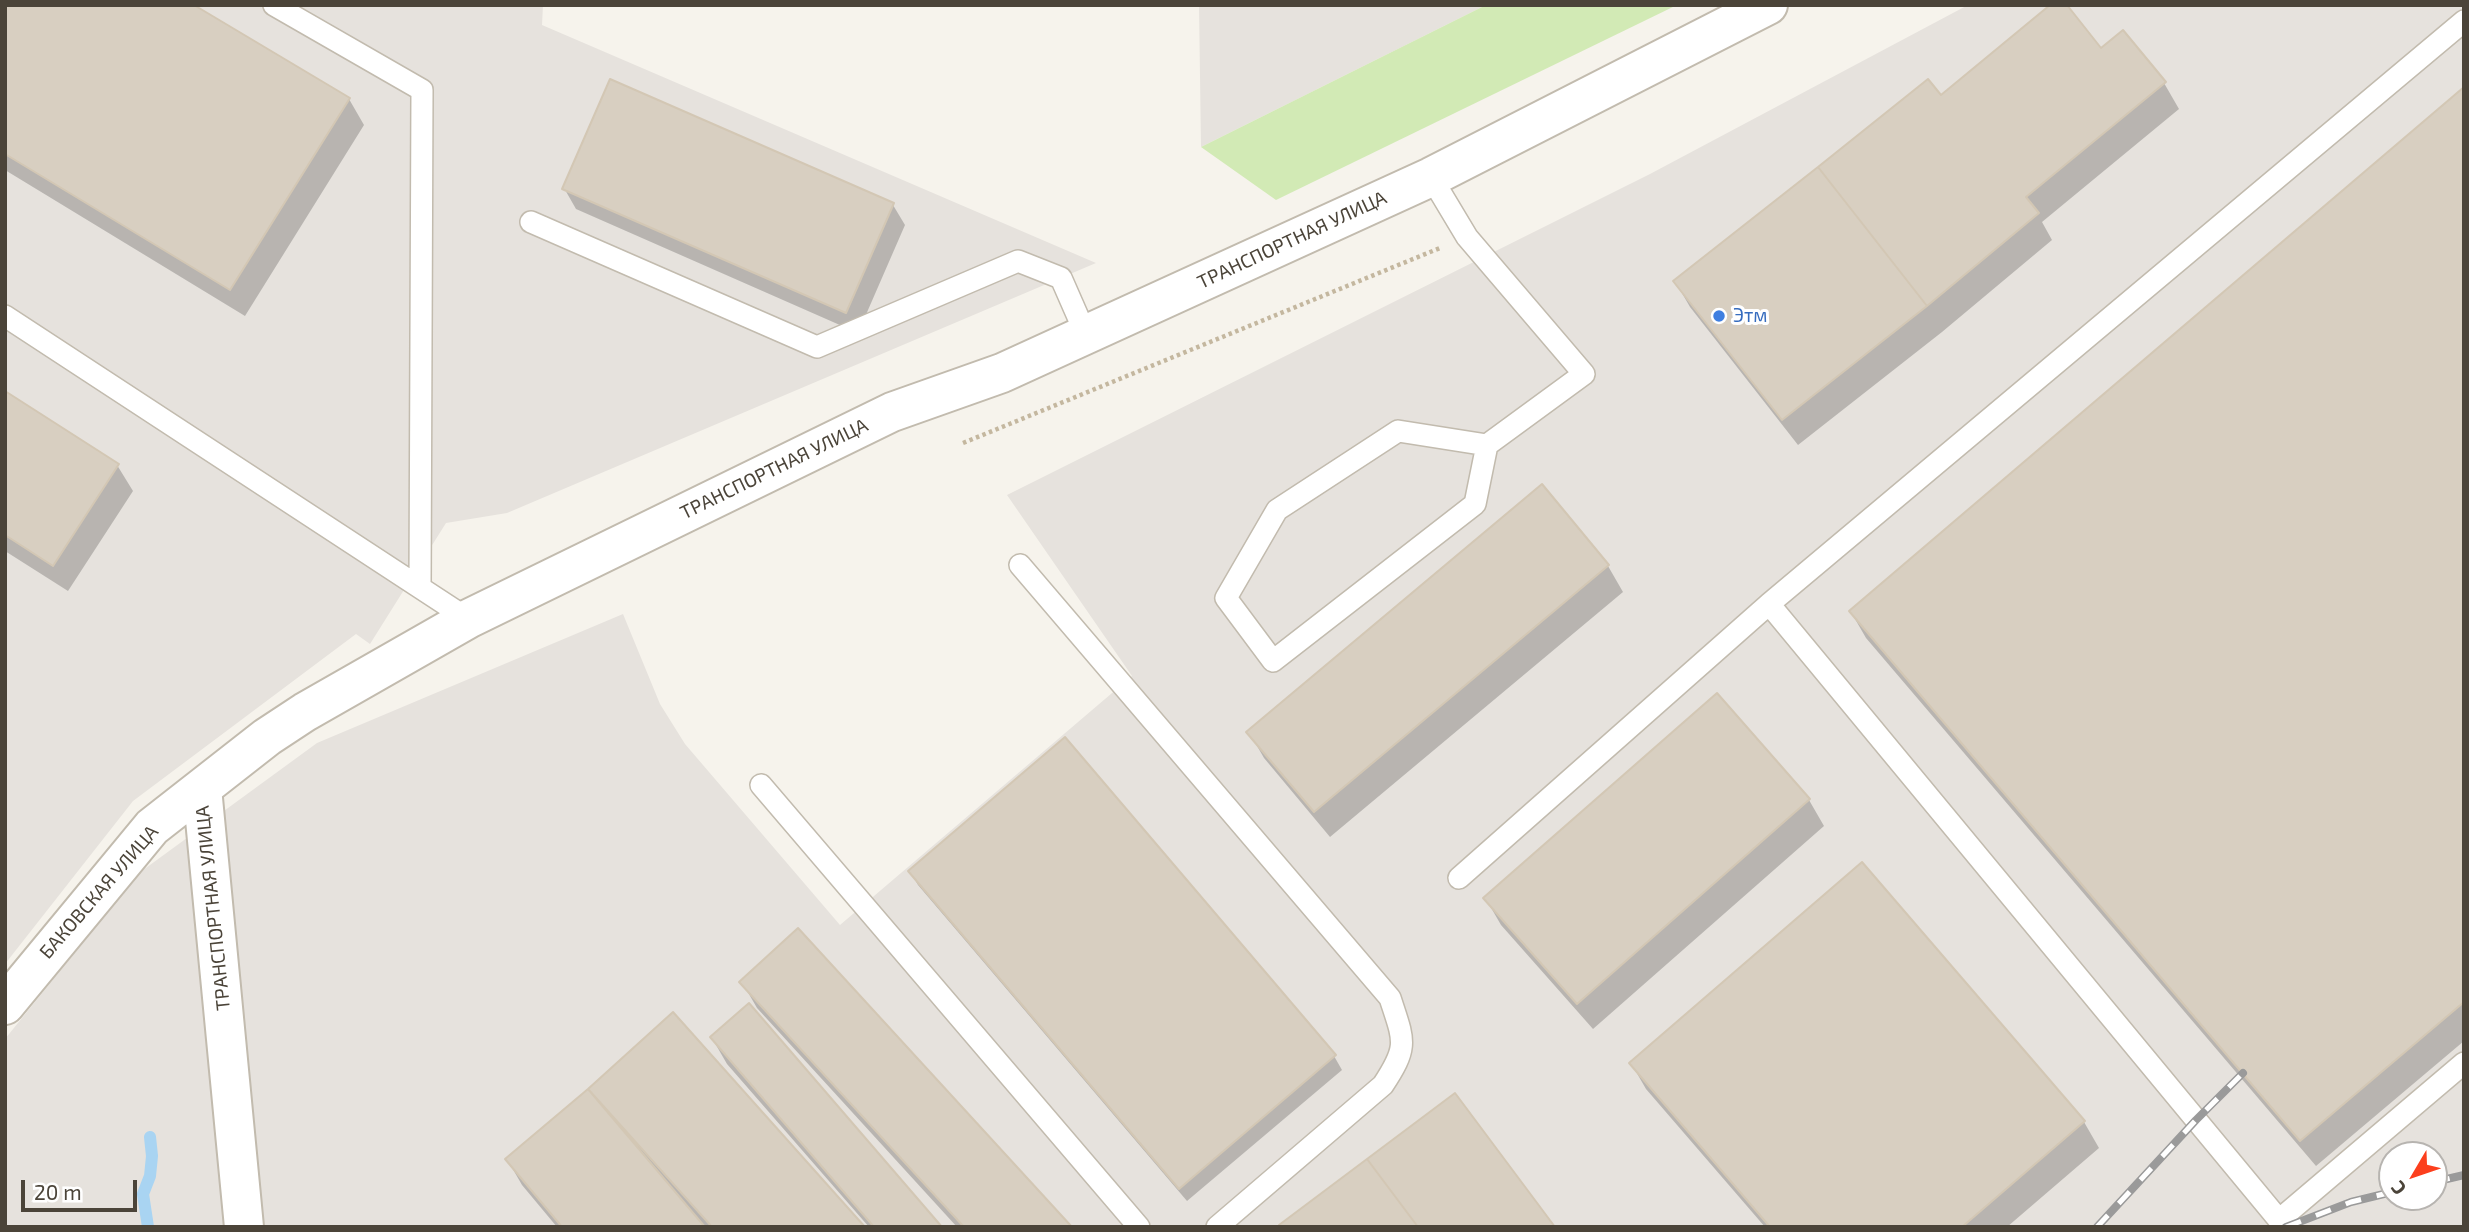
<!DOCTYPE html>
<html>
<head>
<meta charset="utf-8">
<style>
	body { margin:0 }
	#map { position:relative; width:2469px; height:1232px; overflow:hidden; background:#f6f3ec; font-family:"Exo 2",sans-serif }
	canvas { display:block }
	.frame { position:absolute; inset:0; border:7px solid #4b4439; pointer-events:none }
	.north { position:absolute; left:2378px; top:1141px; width:70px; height:70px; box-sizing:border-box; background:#fff; border:2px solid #b7b4b0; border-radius:50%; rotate:231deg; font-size:19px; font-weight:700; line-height:28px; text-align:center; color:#4b4439 }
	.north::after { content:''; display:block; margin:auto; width:24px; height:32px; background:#fc3f1d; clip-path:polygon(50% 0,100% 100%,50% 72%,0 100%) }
	.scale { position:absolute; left:21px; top:1180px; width:116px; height:32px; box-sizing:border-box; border:4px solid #4b4439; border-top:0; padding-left:9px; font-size:21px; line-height:24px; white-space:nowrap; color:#4b4439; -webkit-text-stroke:5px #fff; paint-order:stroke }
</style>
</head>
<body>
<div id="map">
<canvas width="2469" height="1232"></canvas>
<div class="frame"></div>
<div class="north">С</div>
<div class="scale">20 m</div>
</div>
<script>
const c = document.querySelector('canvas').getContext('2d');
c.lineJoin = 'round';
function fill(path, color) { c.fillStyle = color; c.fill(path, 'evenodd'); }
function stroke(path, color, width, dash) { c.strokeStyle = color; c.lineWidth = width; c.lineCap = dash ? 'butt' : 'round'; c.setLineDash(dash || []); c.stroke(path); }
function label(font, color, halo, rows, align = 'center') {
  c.font = font + ' "Exo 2",sans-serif'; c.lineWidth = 6; c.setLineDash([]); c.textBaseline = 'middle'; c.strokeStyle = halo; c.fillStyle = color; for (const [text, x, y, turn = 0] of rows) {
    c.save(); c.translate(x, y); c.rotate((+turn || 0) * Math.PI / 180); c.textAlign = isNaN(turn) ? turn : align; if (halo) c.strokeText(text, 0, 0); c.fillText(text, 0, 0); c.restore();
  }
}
const industrial = new Path2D(`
	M5,5H543L542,25L1096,263L507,513L446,523L370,644L356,634L133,801L5,964Z
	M1199,5H1486L1201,147Z
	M1968,5H2464V1227H5V1039L139,873L317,743L623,614L660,704L685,744L840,925L1132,676L1007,495L1650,174ZM2392,1155H2434V1197H2392Z`);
const green = new Path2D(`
	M1486,5H1677L1276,200L1201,147Z`);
const shadow = new Path2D(`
	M5,5L349,99L364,125L245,316L5,170Z
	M2164,83L2179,109L2042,222L2052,240L1942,332L1798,445L1690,307L1675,281L1941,97Z
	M2464,89V1041L2316,1166L1866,638L1851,612Z
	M564,188L893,205L905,225L858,333L576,209Z
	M5,393L117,465L133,491L68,591L5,551Z
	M1608,566L1623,592L1330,837L1264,758L1249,732Z
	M1809,800L1824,826L1593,1029L1501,925L1486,899Z
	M910,871L1334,1056L1342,1070L1187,1201L918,885Z
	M742,982L1070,1227H957L757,1008Z
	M673,1015L863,1227H557L522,1185L507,1159Z
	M712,1038L940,1227H869L727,1064Z
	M1631,1063L2084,1122L2099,1148L2007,1227H1765L1646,1089Z`);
const stream = new Path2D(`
	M148,1227L143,1194L150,1176L152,1156L150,1137`);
const building = new Path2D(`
	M5,5H194L350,98L230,290L5,154Z
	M2050,5H2067L2101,48L2123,30L2166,82L2026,197L2039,213L1927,306L1818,167L1928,79L1941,95Z
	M610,79L894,203L846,313L562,189Z
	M2464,87V1002L2300,1141L1849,611Z
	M1818,167L1927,306L1782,420L1673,281Z
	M5,391L119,464L53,566L5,535Z
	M1542,484L1609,565L1314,812L1246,732Z
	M1717,693L1810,799L1577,1004L1483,898Z
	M1065,737L1336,1055L1179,1189L908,871Z
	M1862,862L2085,1121L1962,1227H1770L1629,1063Z
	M798,928L1072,1227H964L739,982Z
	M749,1003L942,1227H874L710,1037Z
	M673,1012L865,1227H712L588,1089Z
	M588,1089L705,1227H562L505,1159Z
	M1455,1093L1555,1227H1418L1367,1159Z
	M1367,1159L1418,1227H1280L1279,1225Z`);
const path = new Path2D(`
	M963,443L1440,248`);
const lane = new Path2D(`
	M274,5L422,90L420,587
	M1431,177L1467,237L1584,374L1487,445L1475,504L1273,661L1226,598L1277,510L1398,431L1487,445
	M531,222L817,347L1018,261L1061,278L1086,335
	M5,316L468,619
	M1020,565L1390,998C1404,1041 1409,1046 1383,1085L1217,1227
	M761,785L1139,1227
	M1459,878L1769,604
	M2279,1220L2464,1063
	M2281,1227L2279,1220L1769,604L2464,21`);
const street = new Path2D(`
	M202,788L244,1227
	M5,1005L152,827L267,737L305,712L468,619L892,412L1002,373L1431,177L1768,5`);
const rail = new Path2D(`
	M2434,1182L2464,1175
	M2097,1227L2196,1120L2243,1073
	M2286,1227L2351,1202L2392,1192`);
const markers = [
	[1719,316,7,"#3f7fe0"]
];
const streetNames = [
	["ТРАНСПОРТНАЯ УЛИЦА",1292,240,-25],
	["ТРАНСПОРТНАЯ УЛИЦА",774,469,-26],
	["БАКОВСКАЯ УЛИЦА",99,892,-49],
	["ТРАНСПОРТНАЯ УЛИЦА",213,908,-96]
];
const shopNames = [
	["Этм",1733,316]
];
fill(industrial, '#e6e2dd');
fill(green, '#d2eab5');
fill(shadow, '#0003');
stroke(stream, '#a9d4f2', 12);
fill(building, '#d8cfc1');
stroke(building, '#d3c7b4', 2);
stroke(lane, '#c2bbae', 24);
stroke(street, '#c2bbae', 42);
stroke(path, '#c4b79f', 4.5, [3.5, 3.5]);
stroke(lane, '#fff', 21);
stroke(street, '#fff', 38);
stroke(rail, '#9a9a9a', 8);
stroke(rail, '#fff', 5, [16]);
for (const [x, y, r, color] of markers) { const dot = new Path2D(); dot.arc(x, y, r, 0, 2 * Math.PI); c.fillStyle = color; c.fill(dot); stroke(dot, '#fff', 2.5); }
label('19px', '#4b4439', '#fff', streetNames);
label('19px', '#366cbe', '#fff', shopNames, 'left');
</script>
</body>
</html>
